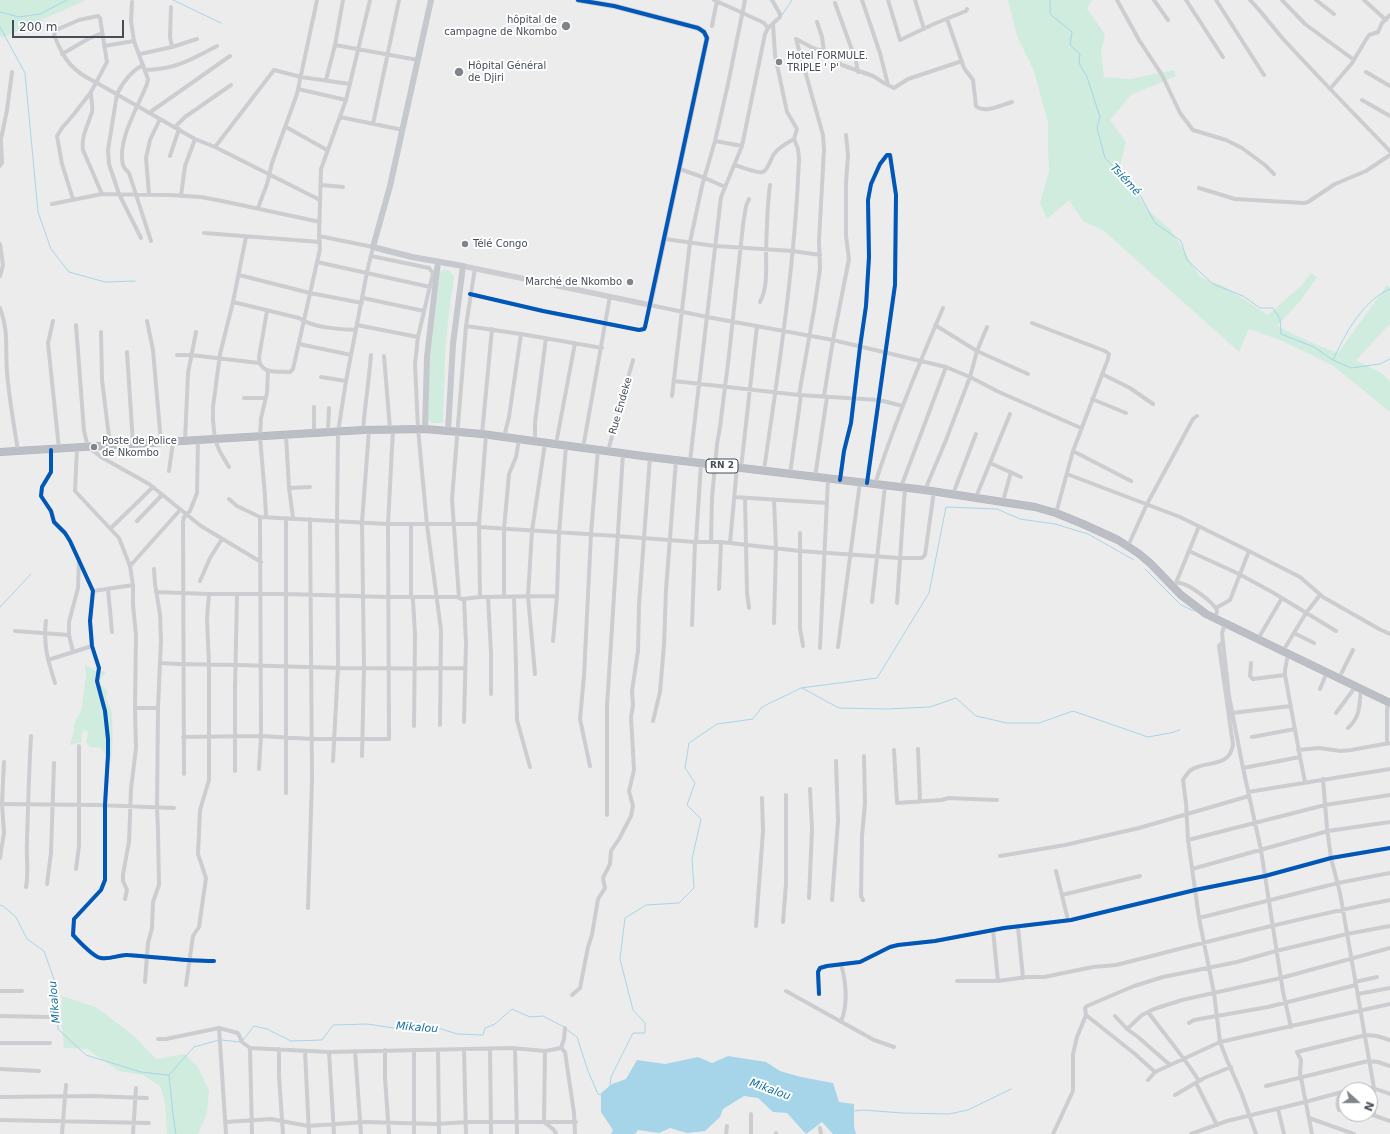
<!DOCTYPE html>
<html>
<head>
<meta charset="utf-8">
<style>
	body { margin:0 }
	#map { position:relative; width:1390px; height:1134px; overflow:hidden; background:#edecec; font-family:"DejaVu Sans",sans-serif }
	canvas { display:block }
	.north { position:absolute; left:1338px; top:1082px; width:40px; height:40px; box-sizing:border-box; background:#fff; border:1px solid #b5b8bc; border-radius:50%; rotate:111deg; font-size:11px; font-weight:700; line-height:16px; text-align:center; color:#454d58 }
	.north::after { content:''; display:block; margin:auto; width:14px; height:18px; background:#80858c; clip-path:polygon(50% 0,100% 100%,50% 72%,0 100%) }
	.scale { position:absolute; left:12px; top:20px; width:112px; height:18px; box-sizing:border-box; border:2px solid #454d58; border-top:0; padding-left:5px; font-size:12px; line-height:14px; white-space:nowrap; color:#454d58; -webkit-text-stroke:3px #fff; paint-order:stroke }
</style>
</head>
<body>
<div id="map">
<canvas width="1390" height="1134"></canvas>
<div class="north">N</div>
<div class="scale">200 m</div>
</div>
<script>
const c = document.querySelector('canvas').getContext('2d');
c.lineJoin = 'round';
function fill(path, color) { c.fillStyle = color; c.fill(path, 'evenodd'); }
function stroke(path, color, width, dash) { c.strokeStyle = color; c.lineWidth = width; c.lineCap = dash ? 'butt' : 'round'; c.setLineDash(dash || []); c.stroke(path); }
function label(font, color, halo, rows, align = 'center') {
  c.font = font + ' "DejaVu Sans",sans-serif'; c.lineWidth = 4; c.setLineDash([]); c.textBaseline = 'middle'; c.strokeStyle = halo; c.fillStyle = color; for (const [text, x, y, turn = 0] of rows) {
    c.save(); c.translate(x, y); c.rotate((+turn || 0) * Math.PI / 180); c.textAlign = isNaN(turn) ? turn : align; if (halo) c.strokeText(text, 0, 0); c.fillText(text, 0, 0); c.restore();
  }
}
const green = new Path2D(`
	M0,0H86L2,38L0,35Z
	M1008,0H1092L1087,9L1105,34L1101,53L1104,77L1130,79L1174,70L1176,76L1131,95L1110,120L1126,142L1119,170L1151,213L1171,230L1200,277L1225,287L1268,315L1303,284L1311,273L1317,277L1301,300L1277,326L1310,342L1338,353L1387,285L1390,287V324L1356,360L1383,374L1390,382V412L1332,365L1280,340L1249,329L1239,352L1104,231L1083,221L1069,200L1047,219L1040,203L1049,171L1048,152V123L1034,71L1017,36Z
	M442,270H449L454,277L448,321L445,357L443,423H432L428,420L430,359L439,280L440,273Z
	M85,664L95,671H102L106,672L101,678L99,683L108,692L106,697C107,701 109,705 111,709C113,716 113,756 111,763L101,748L90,747L86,742L88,732L84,730L81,735L82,742L70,745L74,732V724L81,711L86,677Z
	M62,996L96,1007L134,1036L156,1059L185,1054L198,1067L209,1091L207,1113L198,1134H167L165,1102L160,1086L143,1075L119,1071L87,1049L64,1048L61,1016Z`);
const water = new Path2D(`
	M728,1056L766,1062L780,1071L801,1077L833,1083L839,1102L854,1104V1126L856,1134H833L822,1122L806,1134L787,1113L773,1112L758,1098L744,1096L723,1109L720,1117L705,1131L687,1133L670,1128L659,1133L638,1130L635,1134H611L613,1130L601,1112V1093L612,1084L626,1079L637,1060L665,1064L698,1057L712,1063Z`);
const stream = new Path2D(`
	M173,0L221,23
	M1050,0V14L1072,32L1070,45L1080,54L1079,63L1087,77L1100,117L1097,128L1105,158L1139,193L1155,223L1181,241L1187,260L1213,284L1243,296L1260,308H1273L1280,319L1281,334L1314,347L1333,360L1351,368L1380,364L1390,359
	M0,12L19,17L40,14L67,0
	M782,15L792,0
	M0,27L25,73L38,212L51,249L69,272L105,282L135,281
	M1333,360C1345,334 1363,300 1390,289
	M1145,569L1181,605L1194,611
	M0,607L31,574
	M802,688L839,708L886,709L930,707L956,698L976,716L1007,723H1039L1073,711L1148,737L1170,733L1180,730
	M0,905L3,906L16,917L27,939L44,951L55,982L58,1029L86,1055L141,1072L168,1075
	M566,1029L577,1037L588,1071L598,1094L601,1095
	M222,1040L240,1042
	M243,1040L254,1026L267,1029L291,1041L322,1040L333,1025L367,1024L401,1029L435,1027L457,1034L483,1035L485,1028L495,1024L512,1009L530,1017L543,1016L564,1027
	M169,1075L194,1047L219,1040
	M169,1075L173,1115L176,1134
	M610,1086L611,1077L633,1033H645V1023L633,1010L620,959L625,918L646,905L679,903L694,888L692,859L701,819L687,805L695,783L685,768L689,743L717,724L753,719L762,707L801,688L877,678L929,593L946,507L997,509L1020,519L1055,524L1088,534L1134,560
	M854,1111L863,1110L902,1113L949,1114L968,1110L1011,1089`);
const street = new Path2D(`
	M714,0L758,20L764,23L768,28
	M862,0L880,53L888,85
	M888,0L900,40L936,23L966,11L967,9
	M915,0L924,29
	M1117,0L1139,40L1162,75L1180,113L1193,130L1226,140L1242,148L1265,165L1274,174
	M1154,0L1168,20
	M1186,0L1223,57
	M1216,0L1264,75
	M1250,0C1263,13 1273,28 1286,42C1320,79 1355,115 1390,151
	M1282,0L1305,24L1354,60
	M1316,0L1334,14
	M1364,0L1386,20
	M132,2L131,21L134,41L148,79L147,84C138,107 117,140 123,165C124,169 127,170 129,173L151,241
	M835,3L856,61L858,72
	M171,7L170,37L172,47
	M947,19L964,68L973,80L976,106C985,114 1001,105 1012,102
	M817,22L822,37L824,51
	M712,26L717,0
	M796,39L823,135L824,150L819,240L820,269L814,310L799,395
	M796,39L815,49L824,51L842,65L873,76L884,83L894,88L908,79L962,61
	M335,45L418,60
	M104,46L134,41
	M62,54L88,39L102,33
	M140,54L172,47L197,39
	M145,70C174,70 193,59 217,46
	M1366,72L1390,86
	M326,80L335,45L343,0
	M298,89L346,100
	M1330,89L1352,63L1367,38L1369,35L1378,32L1382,23L1390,15
	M91,93C91,99 93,106 92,112C88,125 81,136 83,150L102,194
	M1362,100L1390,116
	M149,113L230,56
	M340,117L403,130
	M373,124L399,0
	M175,127L185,117L231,85
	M286,127L327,150
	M715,141L742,146
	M215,147L274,70L301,77L350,84
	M170,156L179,129
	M735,165C741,167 758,174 763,172C768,170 771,158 774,154C779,147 787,143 794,139
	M0,166L2,163L1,139L7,110L12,72
	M680,169L705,178L725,187
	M321,185L343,187
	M1199,188L1235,199L1304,203L1308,202L1335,184L1366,171L1390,155
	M149,194L146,158L150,140L160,119
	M181,196L185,166L195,139
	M73,199L62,164L57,136L62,128L74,114L91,92L107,62L100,18L98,16L79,20L56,30L54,35C64,60 72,71 97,83L195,139L215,147L320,200
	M52,204L102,194L169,195L201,197L227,202L320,222
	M258,208L267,184L272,163L297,94L317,0
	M204,233L320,242
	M319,236L373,247L367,272L346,381L338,432L337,521L338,667L333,761
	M141,238L119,194L109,164L108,150L117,94C123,82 131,71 143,65
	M665,239L715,246L793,251L820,255
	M0,244L3,265L0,276
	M371,256L429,268L433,273L418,337L415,364L418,429L427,525L441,630L440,725
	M317,262L430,287
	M475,268L466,326L452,499L459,598L462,599L480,597L557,596
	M239,275L310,293L362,303
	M470,294L543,311L639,330L644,329L645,327L650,305L707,317L833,340L946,367L970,377L999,392L1081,428
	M363,298L424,311
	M233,302L299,318C313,328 339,329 356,330
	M760,302C768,288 766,266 766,250C767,228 767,207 770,185
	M0,308C9,332 5,347 7,372C9,398 14,425 18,451
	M267,311L259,357C259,375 277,371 290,372L293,369L320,249L319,236L321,169L346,100L370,0
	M53,321L48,343L59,449
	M147,321L153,350L161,443
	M1032,323L1105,351L1109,354L1108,359L1073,451L1056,513
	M76,325L84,431L88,447L101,457L149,484L201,526L261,562
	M357,325L418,337
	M935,325L977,351L1028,374
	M466,326L521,334L602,348
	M101,332L102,380L110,445
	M299,344L351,355
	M127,352L133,444
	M177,355H191L259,363
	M384,356L390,429
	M1102,374L1130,388L1153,404
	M321,377L346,381
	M674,381L799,395L879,400L903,406
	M672,396L690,242L702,186L715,141L728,84L745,0
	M824,396L833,340L849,259L846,236V183L848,155L846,135
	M244,398H265
	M1092,399L1126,413
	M363,430C365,405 369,380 371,355
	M328,432L329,408
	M314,433V407
	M482,434L492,329
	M286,435L289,488L293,518
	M506,438L505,433L509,417L521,334
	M185,441L188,373L196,332
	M535,441V423L546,338
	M556,444L575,343
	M77,448L75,491L119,538L130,566L133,585V605L136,635L135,708L136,748L131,789L129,842L123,874V881L127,890L125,899
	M583,448L610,296
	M51,450V472L42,487L41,496L51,511L54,522L65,533L70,541L93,591L90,621L92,646L99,668L97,681L105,711L108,739V755L105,805V880L101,890L74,919L73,935C79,941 93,957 101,958C110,960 120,954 128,955C157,957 185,961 214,961
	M608,451L633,360
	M1073,451L1131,481
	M690,461L721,197L742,146L765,34L768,28L780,17V14L772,0
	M990,463L1021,477
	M229,467L220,452L215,440L213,420V407L220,354L233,302L246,237
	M741,468L757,326
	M764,470C779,367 795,263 799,159L798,149L794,139L797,129L787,112L775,55L773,24
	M169,471L173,442
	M790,474L801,395
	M1067,474L1180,517L1245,549L1300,577L1323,597L1379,629L1390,634
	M815,477L827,397
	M840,480L844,451L851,423L860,347L866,306L869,257L868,200L871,184L880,164L887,155H890L896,195L895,285L867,483
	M875,484C894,424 918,366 943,308
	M901,487L946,367
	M289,488L310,487
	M925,490L946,440L970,377L977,351L987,327
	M953,494L976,434
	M734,497L827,503
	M976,497L1010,414
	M745,498L747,593L749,608
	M229,499L237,506L260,517L388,524H479
	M774,500L776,548L774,623
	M1003,501L1011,472
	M266,517L265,496L260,437L261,418L267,393L268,371
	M286,518V793
	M137,521L162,495
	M411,524V596L413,600L415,635L414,726
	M479,527L617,536L695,542H721L800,551L899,558H922L925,555L934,491
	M111,528L153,487
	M800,533V628L803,646
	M696,542L701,463
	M711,542L712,498L717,444L720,427L729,355L743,225L746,206L749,199
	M730,543L737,467
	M1128,546L1147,504L1193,419L1197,416
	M1189,551L1239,574L1272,592L1336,631
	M130,566L180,510
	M200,581L210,558L222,539
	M1176,583L1199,526
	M1171,585C1175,583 1177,582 1180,583C1189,584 1215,603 1217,611L1215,619
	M108,589L112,632
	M719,589L721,542
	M93,591L133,585
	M156,592L209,594H286L388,597H459
	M504,596V529L509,474L516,457L519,439
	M480,597L479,524L486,435
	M488,597L491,653V694
	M514,597L516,667L517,720L530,767
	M872,602L885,486
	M897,603L905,487
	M1216,608L1230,600L1249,551
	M46,621C43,645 48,661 55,683
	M1225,624L1222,633L1229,696L1243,768L1261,850L1283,992L1291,1027
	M692,625L695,542
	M15,631L69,635
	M1294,633L1314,643
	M1258,639L1282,598
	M553,641L557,596L559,533L566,446
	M1223,642L1219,646L1233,745C1229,769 1205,760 1191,770C1188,772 1185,777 1183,780L1186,803L1188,840L1199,918L1214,993L1220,1042L1227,1060L1241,1092L1256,1134
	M838,647L860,482
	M820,648L828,478
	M1283,651L1306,613L1320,595
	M73,652L69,635V622L78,588L79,559
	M1288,654L1285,670V675L1300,757L1305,782
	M48,660L92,646
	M160,663C186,665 213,664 239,665C314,668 390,669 465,668
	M1251,663L1250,676L1253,679L1285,675
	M535,674L528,596L532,531L545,443
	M1339,678L1353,650
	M1320,689L1327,672
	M135,708H158
	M1232,713L1291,706
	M1336,713L1356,686
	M653,721L660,692L664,645L666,590L676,460
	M464,722L466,643L464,599
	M1348,728C1361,716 1359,705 1361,689
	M183,737L261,736L312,739H389L388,524L393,429
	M1252,737L1295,729
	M1387,744V711L1388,702
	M918,749L920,801
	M894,750L897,803L942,800L948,798L997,800
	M1298,750L1319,748L1341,751L1351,750L1390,743
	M362,756L364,667L362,522L369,430
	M590,766L580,719L584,676L591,534L598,449
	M1243,768L1300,757
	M259,769L261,736L260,517
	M235,771V688L237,595
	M184,774L183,522L184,517L190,511L197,493L198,440
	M1323,779L1327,828L1331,858L1340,893L1374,1088V1115
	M1248,792L1390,769
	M0,804L98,805L174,808
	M607,815V706L623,453
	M1188,840L1325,805L1390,795
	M1000,856L1065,845L1139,828L1249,796
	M0,858L4,833L2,804L4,762
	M76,869L79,846V746
	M1192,869L1328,831L1390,822
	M1056,871L1068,920
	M47,884L51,853L54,763
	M26,887C29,872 26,856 27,841C28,806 29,771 31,736
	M1062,895L1140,876
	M809,898L812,829L810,789
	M832,900L838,821L836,761
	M863,900L861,896L862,836L865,803L864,756
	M308,908L312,779L310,519
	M1199,918L1338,883L1390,873
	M783,922L786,884V795
	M756,926L763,831L762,798
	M1018,927L1023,978
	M993,930L998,981
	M957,981H998L1027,977H1044L1093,967L1116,965C1207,942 1298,918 1390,900
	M145,982L148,943L152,928L153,902L159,885L158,831L157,808L158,708L161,640L160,614L155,584L154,569
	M1355,982L1377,977
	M186,985L193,936L199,927L206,878L198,854L200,810L209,780V665L207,618L209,594
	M0,991H22
	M786,991L874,1040L894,1047
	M819,994L818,972L820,968L827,966L860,962L890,947L898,945L935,941L1004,928L1071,920L1195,890L1265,876L1331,858L1390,848
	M1358,994L1390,988
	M572,995L580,988L588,947L592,935L598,899L605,888L603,878L610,864L611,851L619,839L631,816L633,806L629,791L634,770L631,717L633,706L632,691L638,651L639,605L650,457
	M1148,1012C1165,1035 1184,1057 1199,1081
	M1086,1015L1135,1054L1155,1072
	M0,1016L49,1017
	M1115,1016L1127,1029L1138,1037L1170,1065
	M841,1022C848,1004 846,982 841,964
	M1189,1023L1194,1020L1268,1007L1356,985
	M219,1028L226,1134
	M1127,1029L1142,1015L1154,1009L1182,1000L1281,978L1390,948
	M158,1039H166L219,1028L238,1033L242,1042L250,1048L329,1052L512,1048L545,1051L561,1048L564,1039L565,1028
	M0,1043H50
	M250,1048L252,1134
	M515,1048L517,1134
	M561,1048L565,1052L574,1113L575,1134
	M279,1049V1076L283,1134
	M490,1049L491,1134
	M385,1050V1078L389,1134
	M438,1050L439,1134
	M464,1050L466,1134
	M305,1051L309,1134
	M355,1051L361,1134
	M545,1051L544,1122L554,1130L556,1134
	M329,1052L334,1134
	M0,1069L39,1071
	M1148,1080L1155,1072L1220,1042L1390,1004
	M1196,1083L1217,1125
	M1266,1086L1368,1061L1378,1062L1390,1066
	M1349,1090C1365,1085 1375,1088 1390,1094
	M1340,1093C1338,1099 1336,1104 1339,1110L1346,1111
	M1175,1095L1204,1078L1231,1067
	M0,1097L92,1096L147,1098
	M1278,1109L1284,1134
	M751,1114V1134
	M1370,1114L1390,1121
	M1309,1118L1354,1134
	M0,1120L149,1123
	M226,1122L271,1119L308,1126L365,1122L436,1124L468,1122H576
	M820,1128L821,1134
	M776,1133V1134
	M62,1134L66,1085
	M133,1134L136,1088
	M414,1134V1050
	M726,1134L727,1126
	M1053,1134L1073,1091V1054L1077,1037L1086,1015L1085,1008L1087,1006L1134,986L1163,977L1237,962L1276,951L1347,934L1390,926
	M1191,1134L1227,1121L1305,1102L1346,1091
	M1312,1134L1300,1073L1301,1060L1297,1052L1366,1035L1377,1036L1390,1040`);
const secondary = new Path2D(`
	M463,266L650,305L707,38L704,32L698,28L614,6L578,0`);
const primary = new Path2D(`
	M431,0L390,186L373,247L412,257L463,266L453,344L448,431
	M425,429L427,357L438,262`);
const highway = new Path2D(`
	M0,452L363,430L425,429L482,434L650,457L925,490L1035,507L1056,513L1083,524L1118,540L1138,553L1150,563L1181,595L1206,614L1390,703`);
const cycleway = new Path2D(`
	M470,294L543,311L639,330L644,329L645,327L707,38L704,32L698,28L614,6L578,0
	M51,450V472L42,487L41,496L51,511L54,522L65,533L70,541L93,591L90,621L92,646L99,668L97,681L105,711L108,739V755L105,805V880L101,890L74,919L73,935C79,941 93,957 101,958C110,960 120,954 128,955C157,957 185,961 214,961
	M840,480L844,451L851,423L860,347L866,306L869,257L868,200L871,184L880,164L887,155H890L896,195L895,285L867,483
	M819,994L818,972L820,968L827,966L860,962L890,947L898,945L935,941L1004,928L1071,920L1195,890L1265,876L1331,858L1390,848`);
const markers = [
	[566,26,5,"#80858c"],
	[779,62,4,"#80858c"],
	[459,72,5,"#80858c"],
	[465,244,4,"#80858c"],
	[630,282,4,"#80858c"],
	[94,447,4,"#80858c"]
];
const shields = [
	[722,466,32]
];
const shieldNames = [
	["RN 2",722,466]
];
const poiNames = [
	["hôpital de",557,20,"right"],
	["campagne de Nkombo",557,32,"right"],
	["Hotel FORMULE.",787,56],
	["TRIPLE ' P'",787,68],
	["Hôpital Général",468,66],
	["de Djiri",468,78],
	["Télé Congo",473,244],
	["Marché de Nkombo",622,282,"right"],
	["Poste de Police",102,441],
	["de Nkombo",102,453]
];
const streetNames = [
	["Rue Endeke",621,406,-74]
];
const waterNames = [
	["Tsiémé",1125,180,47],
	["Mikalou",55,1002,-95],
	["Mikalou",417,1028,4],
	["Mikalou",770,1090,20]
];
fill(green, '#d0ecde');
fill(water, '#a6d4e9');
stroke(stream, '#a6d4e9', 1);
stroke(highway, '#b2b5bb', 8);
stroke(street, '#cbcdd0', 4);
stroke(secondary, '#cbcdd1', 5.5);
stroke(primary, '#c5c8cd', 6);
stroke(highway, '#bbbec4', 7);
stroke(cycleway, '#0057b8', 4);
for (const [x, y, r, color] of markers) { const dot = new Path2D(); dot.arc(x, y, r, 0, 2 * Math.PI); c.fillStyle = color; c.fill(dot); stroke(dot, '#fff', 1.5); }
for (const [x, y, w] of shields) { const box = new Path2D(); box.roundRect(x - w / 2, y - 7, w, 14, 3); c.fillStyle = '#fff'; c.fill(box); stroke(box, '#454d58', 1); }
label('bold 9px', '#454d58', null, shieldNames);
label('10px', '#454d58', '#fff', poiNames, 'left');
label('10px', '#454d58', '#fff', streetNames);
label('italic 11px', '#10719f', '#fff', waterNames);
</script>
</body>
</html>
